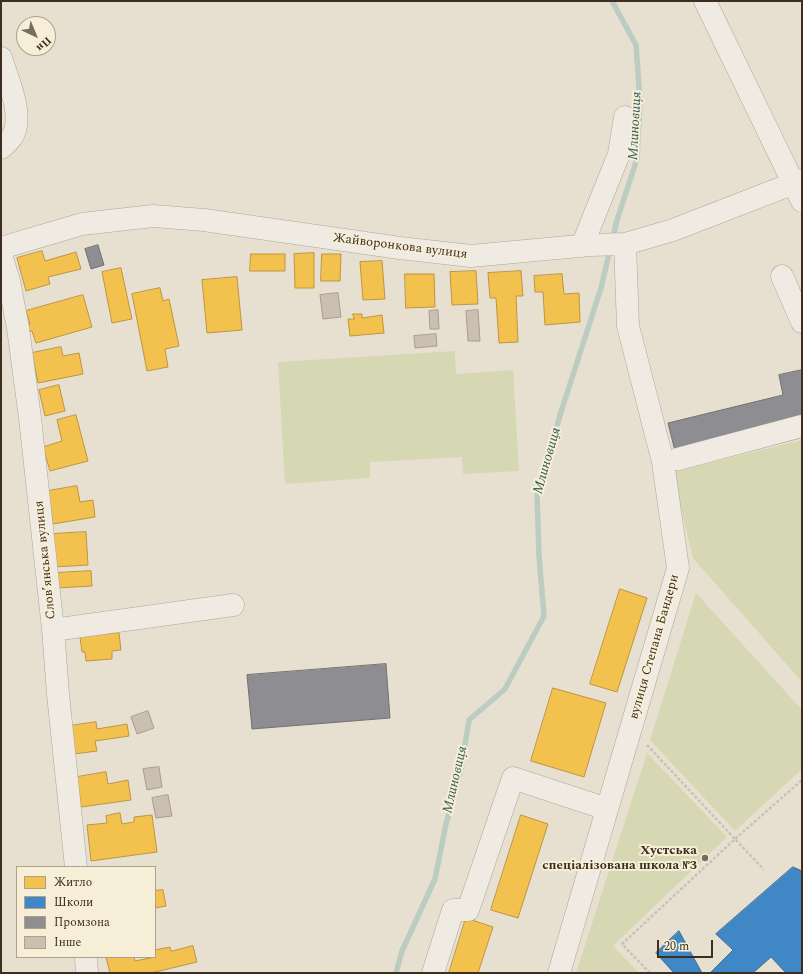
<!DOCTYPE html>
<html>
<head>
<meta charset="utf-8">
<style>
	body { margin:0 }
	#map { position:relative; width:803px; height:974px; overflow:hidden; background:#e7e0d1; font-family:Spectral,serif }
	canvas { display:block }
	.frame { position:absolute; inset:0; border:2px solid #3d2e20; pointer-events:none }
	.legend { position:absolute; left:16px; top:866px; width:140px; height:92px; box-sizing:border-box; background:#f7eed8; border:1px solid #ada18e; margin:0; padding:5px 7px; list-style:none; font-size:12px; color:#3d2e20 }
	.legend li { display:flex; align-items:center; gap:8px; height:20px }
	.legend b { width:20px; border:1px solid #ada18e }
	.north { position:absolute; left:16px; top:16px; width:40px; height:40px; box-sizing:border-box; background:#f7eed8; border:1px solid #ada18e; border-radius:50%; rotate:136deg; font-size:11px; font-weight:700; line-height:16px; text-align:center; color:#3d2e20 }
	.north::after { content:''; display:block; margin:auto; width:14px; height:18px; background:#786c5e; clip-path:polygon(50% 0,100% 100%,50% 72%,0 100%) }
	.scale { position:absolute; left:657px; top:940px; width:56px; height:18px; box-sizing:border-box; border:2px solid #3d2e20; border-top:0; padding-left:5px; font-size:12px; line-height:14px; white-space:nowrap; color:#3d2e20; -webkit-text-stroke:3px #f7eed8; paint-order:stroke }
</style>
</head>
<body>
<div id="map">
<canvas width="803" height="974"></canvas>
<div class="frame"></div>
<ul class="legend">
<li><b style="height:11px;background:#f2c14e"></b>Житло</li>
<li><b style="height:11px;background:#3f88c5"></b>Школи</li>
<li><b style="height:11px;background:#8d8d92"></b>Промзона</li>
<li><b style="height:11px;background:#cbbfb2"></b>Інше</li>
</ul>
<div class="north">Пн</div>
<div class="scale">20 m</div>
</div>
<script>
const c = document.querySelector('canvas').getContext('2d');
c.lineJoin = 'round';
function fill(path, color) { c.fillStyle = color; c.fill(path, 'evenodd'); }
function stroke(path, color, width, dash) { c.strokeStyle = color; c.lineWidth = width; c.lineCap = dash ? 'butt' : 'round'; c.setLineDash(dash || []); c.stroke(path); }
function label(font, color, halo, rows, align = 'center') {
  c.font = font + ' Spectral,serif'; c.lineWidth = 4; c.setLineDash([]); c.textBaseline = 'middle'; c.strokeStyle = halo; c.fillStyle = color; for (const [text, x, y, turn = 0] of rows) {
    c.save(); c.translate(x, y); c.rotate((+turn || 0) * Math.PI / 180); c.textAlign = isNaN(turn) ? turn : align; if (halo) c.strokeText(text, 0, 0); c.fillText(text, 0, 0); c.restore();
  }
}
const green = new Path2D(`
	M455,351L456,374L513,370L519,471L463,474L462,457L370,462V478L285,484L278,362Z
	M802,440V682L693,558L672,472Z
	M696,593L802,710V769L735,831L650,740Z
	M647,753L727,837L613,946L639,973H576Z`);
const homes = new Path2D(`
	M42,251L45,261L76,252L81,269L48,277L50,284L26,291L17,258Z
	M314,253V288H295L294,254Z
	M251,254H285V271H250Z
	M322,254H341L340,281H321Z
	M382,261L385,299L363,300L360,262Z
	M121,268L132,319L112,323L102,272Z
	M476,271L478,304L452,305L450,272Z
	M521,271L523,296H516L518,342L499,343L496,298H490L488,273Z
	M405,274H434L435,307L406,308Z
	M562,274L564,294L579,293L580,322L545,325L543,292H535L534,276Z
	M237,277L242,330L207,333L202,280Z
	M160,288L163,301L169,299L179,346L165,349L168,367L147,371L132,294Z
	M83,295L92,327L36,343L32,331L27,332L25,325L30,324L26,311Z
	M353,314H362V318L382,315L384,333L350,336L348,319H354Z
	M61,347L63,356L79,353L83,374L38,383L32,353Z
	M59,385L65,411L45,416L39,390Z
	M76,415L88,461L50,471L43,447L62,441L57,420Z
	M77,486L80,502L93,500L95,517L53,524L48,491Z
	M86,532L88,565L54,567L53,534Z
	M91,571L92,586L57,588L56,573Z
	M620,589L647,598L617,692L590,684Z
	M119,633L121,650L112,651V659L86,661L85,652H82L80,637Z
	M553,688L606,703L584,777L531,761Z
	M96,722L97,729L127,724L129,736L95,741L97,751L74,754L70,726Z
	M106,772L108,784L128,780L131,800L81,807L77,777Z
	M120,813L122,824L134,822V817L152,815L157,852L91,861L87,825L107,823L106,816Z
	M521,815L548,824L518,918L491,910Z
	M163,890L166,906L155,908V891Z
	M466,918L493,927L478,973H449Z
	M193,946L197,962L151,973H110L106,957H134L135,961L155,957V950L170,947L171,951Z`);
const schools = new Path2D(`
	M793,867L802,871V973H786L771,957L753,973H710L733,950L716,934Z
	M679,931L702,973H674L656,953Z`);
const industry = new Path2D(`
	M98,245L104,265L91,269L85,249Z
	M802,370V425L676,455L668,423L783,395L779,375Z
	M386,664L390,718L252,729L247,675Z`);
const stream = new Path2D(`
	M612,1L636,45L640,101L637,159L617,220L612,241
	M396,973L402,951L435,879L446,824L461,769L469,720L505,689L544,616L539,556L537,495L561,412L601,288L610,249`);
const building = new Path2D(`
	M338,293L341,317L323,319L320,295Z
	M438,310L439,329H430L429,311Z
	M478,310L480,341H468L466,311Z
	M436,334L437,346L415,348L414,336Z
	M148,711L154,728L137,734L131,717Z
	M159,767L162,787L147,790L143,769Z
	M168,795L172,816L156,818L152,798Z`);
const path = new Path2D(`
	M647,745L764,870
	M650,973L622,944L735,839L802,780`);
const minor = new Path2D(`
	M705,1L802,201
	M1,58C7,78 25,116 12,137C9,141 5,145 1,148
	M582,246L619,154L625,117
	M1,248L82,224L153,216L204,220L400,248L471,256L590,245L625,244L673,230L802,180
	M1,255L9,281L18,328L30,418L53,629L58,694L76,867
	M782,276L802,322
	M678,459L802,426
	M53,629H60L233,605
	M86,957L87,973
	M433,973L453,910H468L513,778L607,809
	M559,973L678,568L663,462L628,326L625,244`);
const markers = [
	[705,858,4,"#786c5e"]
];
const streetNames = [
	["Жайворонкова вулиця",400,247,7],
	["Словʼянська вулиця",46,560,-96],
	["вулиця Степана Бандери",655,647,-74]
];
const poiNames = [
	["Хустська",697,851],
	["спеціалізована школа №3",697,866]
];
const waterNames = [
	["Млиновиця",636,126,-87],
	["Млиновиця",548,461,-74],
	["Млиновиця",456,780,-77]
];
fill(green, '#d6d7b3');
fill(homes, '#f2c14e');
stroke(homes, '#bc9540', 1);
fill(schools, '#3f88c5');
stroke(schools, '#3e6d94', 1);
fill(industry, '#8d8d92');
stroke(industry, '#757070', 1);
stroke(stream, '#bcccc2', 5.5);
fill(building, '#cbbfb2');
stroke(building, '#a89c90', 1);
stroke(minor, '#ada599', 23);
stroke(path, '#c8c2b9', 2.5, [3, 2]);
stroke(minor, '#efebe3', 22);
for (const [x, y, r, color] of markers) { const dot = new Path2D(); dot.arc(x, y, r, 0, 2 * Math.PI); c.fillStyle = color; c.fill(dot); stroke(dot, '#f7eed8', 1.5); }
label('13px', '#3d2e20', '#f7eed8', streetNames);
label('bold 13px', '#3d2e20', '#f7eed8', poiNames, 'right');
label('italic 14px', '#2f5d5a', '#f7eed8', waterNames);
</script>
</body>
</html>
